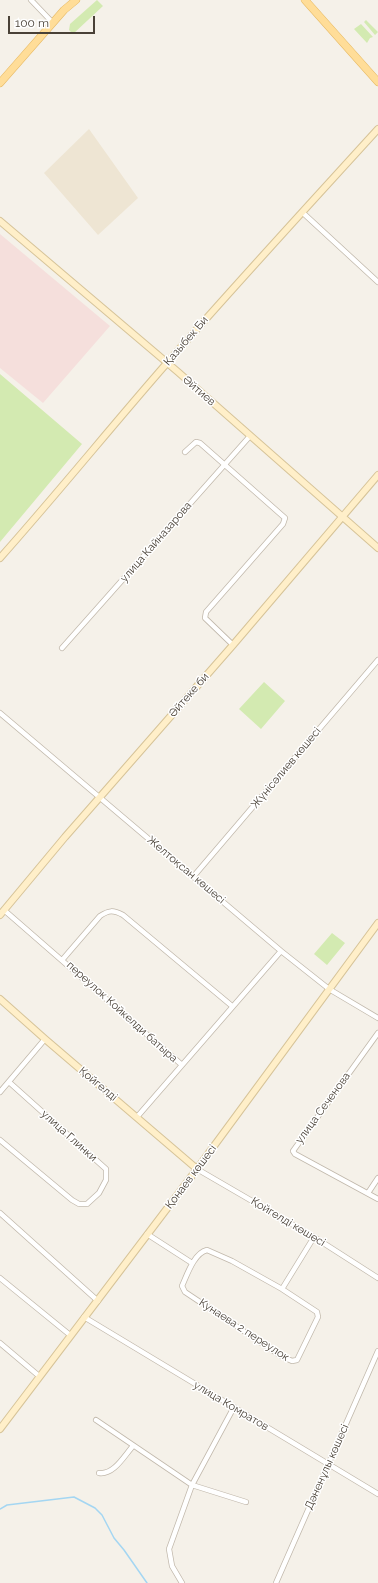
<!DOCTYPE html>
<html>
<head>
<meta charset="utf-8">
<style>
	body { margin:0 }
	#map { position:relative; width:378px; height:1583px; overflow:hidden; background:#f5f1e9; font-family:Raleway,sans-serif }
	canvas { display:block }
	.scale { position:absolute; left:8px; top:16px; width:87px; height:18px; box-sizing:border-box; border:2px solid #494137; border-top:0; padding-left:5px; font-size:12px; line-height:14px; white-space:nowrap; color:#494137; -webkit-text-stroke:3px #fff; paint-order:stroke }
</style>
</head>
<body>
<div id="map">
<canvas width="378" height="1583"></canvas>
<div class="scale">100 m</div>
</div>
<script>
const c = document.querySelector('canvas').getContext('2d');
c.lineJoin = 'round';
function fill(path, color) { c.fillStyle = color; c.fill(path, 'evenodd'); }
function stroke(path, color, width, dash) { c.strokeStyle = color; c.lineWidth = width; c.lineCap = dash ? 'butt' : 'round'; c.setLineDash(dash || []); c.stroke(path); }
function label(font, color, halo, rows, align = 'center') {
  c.font = font + ' Raleway,sans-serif'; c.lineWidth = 3; c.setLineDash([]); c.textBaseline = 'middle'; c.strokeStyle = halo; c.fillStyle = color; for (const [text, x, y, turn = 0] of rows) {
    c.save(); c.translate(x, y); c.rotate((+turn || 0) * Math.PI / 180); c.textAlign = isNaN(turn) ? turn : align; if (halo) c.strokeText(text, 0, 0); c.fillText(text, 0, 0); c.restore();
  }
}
const education = new Path2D(`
	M89,129L138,198L98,235L44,173Z`);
const medical = new Path2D(`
	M0,234L110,326L43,403L0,368Z`);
const green = new Path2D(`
	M97,0L103,6L73,34L69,30L70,24Z
	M366,20L378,32L375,35L364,22Z
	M361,24L373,37L370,38L367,43L354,29Z
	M0,374L82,444L0,542Z
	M264,682L285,701L261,729L239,709Z
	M332,933L345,943L327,965L314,954Z`);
const stream = new Path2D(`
	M0,1509L7,1505L74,1497L95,1508L102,1515L114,1538L124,1550L147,1583`);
const street = new Path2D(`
	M31,0L53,23
	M302,212L378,282
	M185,452L196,442L200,443L285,518L283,524L206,612L205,618L233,645
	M62,648L250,436
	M0,713L281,951L329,989L378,1018
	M193,877L378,660
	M4,910L182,1065
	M63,959L100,916C109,910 113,910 123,915L232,1006
	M378,1033L293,1151L295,1154L378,1199
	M0,1092L45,1039
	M137,1117L281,951
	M0,1140L72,1200L79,1204H87L99,1193L106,1180V1169L9,1082
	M197,1169L314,1237L378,1278
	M368,1193L378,1178
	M0,1213L98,1301
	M147,1234L192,1263
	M207,1250L232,1261L282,1289L317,1312L318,1317L297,1360L292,1361L281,1356L185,1292L182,1286C187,1275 194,1253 207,1250Z
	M0,1278L70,1335
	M282,1289L314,1237
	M84,1317L378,1494
	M0,1343L39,1376
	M96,1420L192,1485L246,1502
	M99,1473C114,1475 124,1456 133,1446
	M182,1583L172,1566L169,1549L192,1485L234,1407
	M276,1583L378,1351`);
const secondary = new Path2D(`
	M0,221L178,372L378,548
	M0,558C57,494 111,427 167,363C236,284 307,207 378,129
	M0,915L65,837L233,645L378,475
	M0,999L45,1039L197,1169
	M0,1429L197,1169L378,923`);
const primary = new Path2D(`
	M305,0L378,82
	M0,83L64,10L76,0`);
const streetNames = [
	["Қазыбек Би",186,341,-49],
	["Әйтиев",199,391,41],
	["улица Кайназарова",156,542,-49],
	["Әйтеке би",189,695,-49],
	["Жүнісәлиев көшесі",286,768,-50],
	["Желтоқсан көшесі",186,870,40],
	["переулок Койкелди батыра",122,1012,42],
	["Қойгелді",98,1084,40],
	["улица Сеченова",323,1108,-54],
	["улица Глинки",69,1136,42],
	["Қонаев көшесі",191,1177,-53],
	["Қойгелді көшесі",288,1222,31],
	["Кунаева 2 переулок",244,1330,33],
	["улица Комратов",231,1406,31],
	["Дәненұлы көшесі",327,1467,-66]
];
fill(education, '#eee5d3');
fill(medical, '#f5dfdc');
fill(green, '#d3eab1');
stroke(stream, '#a4d6f2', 1.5);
stroke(street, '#c1b8ab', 6);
stroke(secondary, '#d6c398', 8);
stroke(primary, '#e7ba65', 8);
stroke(street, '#fff', 4.5);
stroke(secondary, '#ffefc9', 6);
stroke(primary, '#ffdd98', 7);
label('11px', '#494137', '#fff', streetNames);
</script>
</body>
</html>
